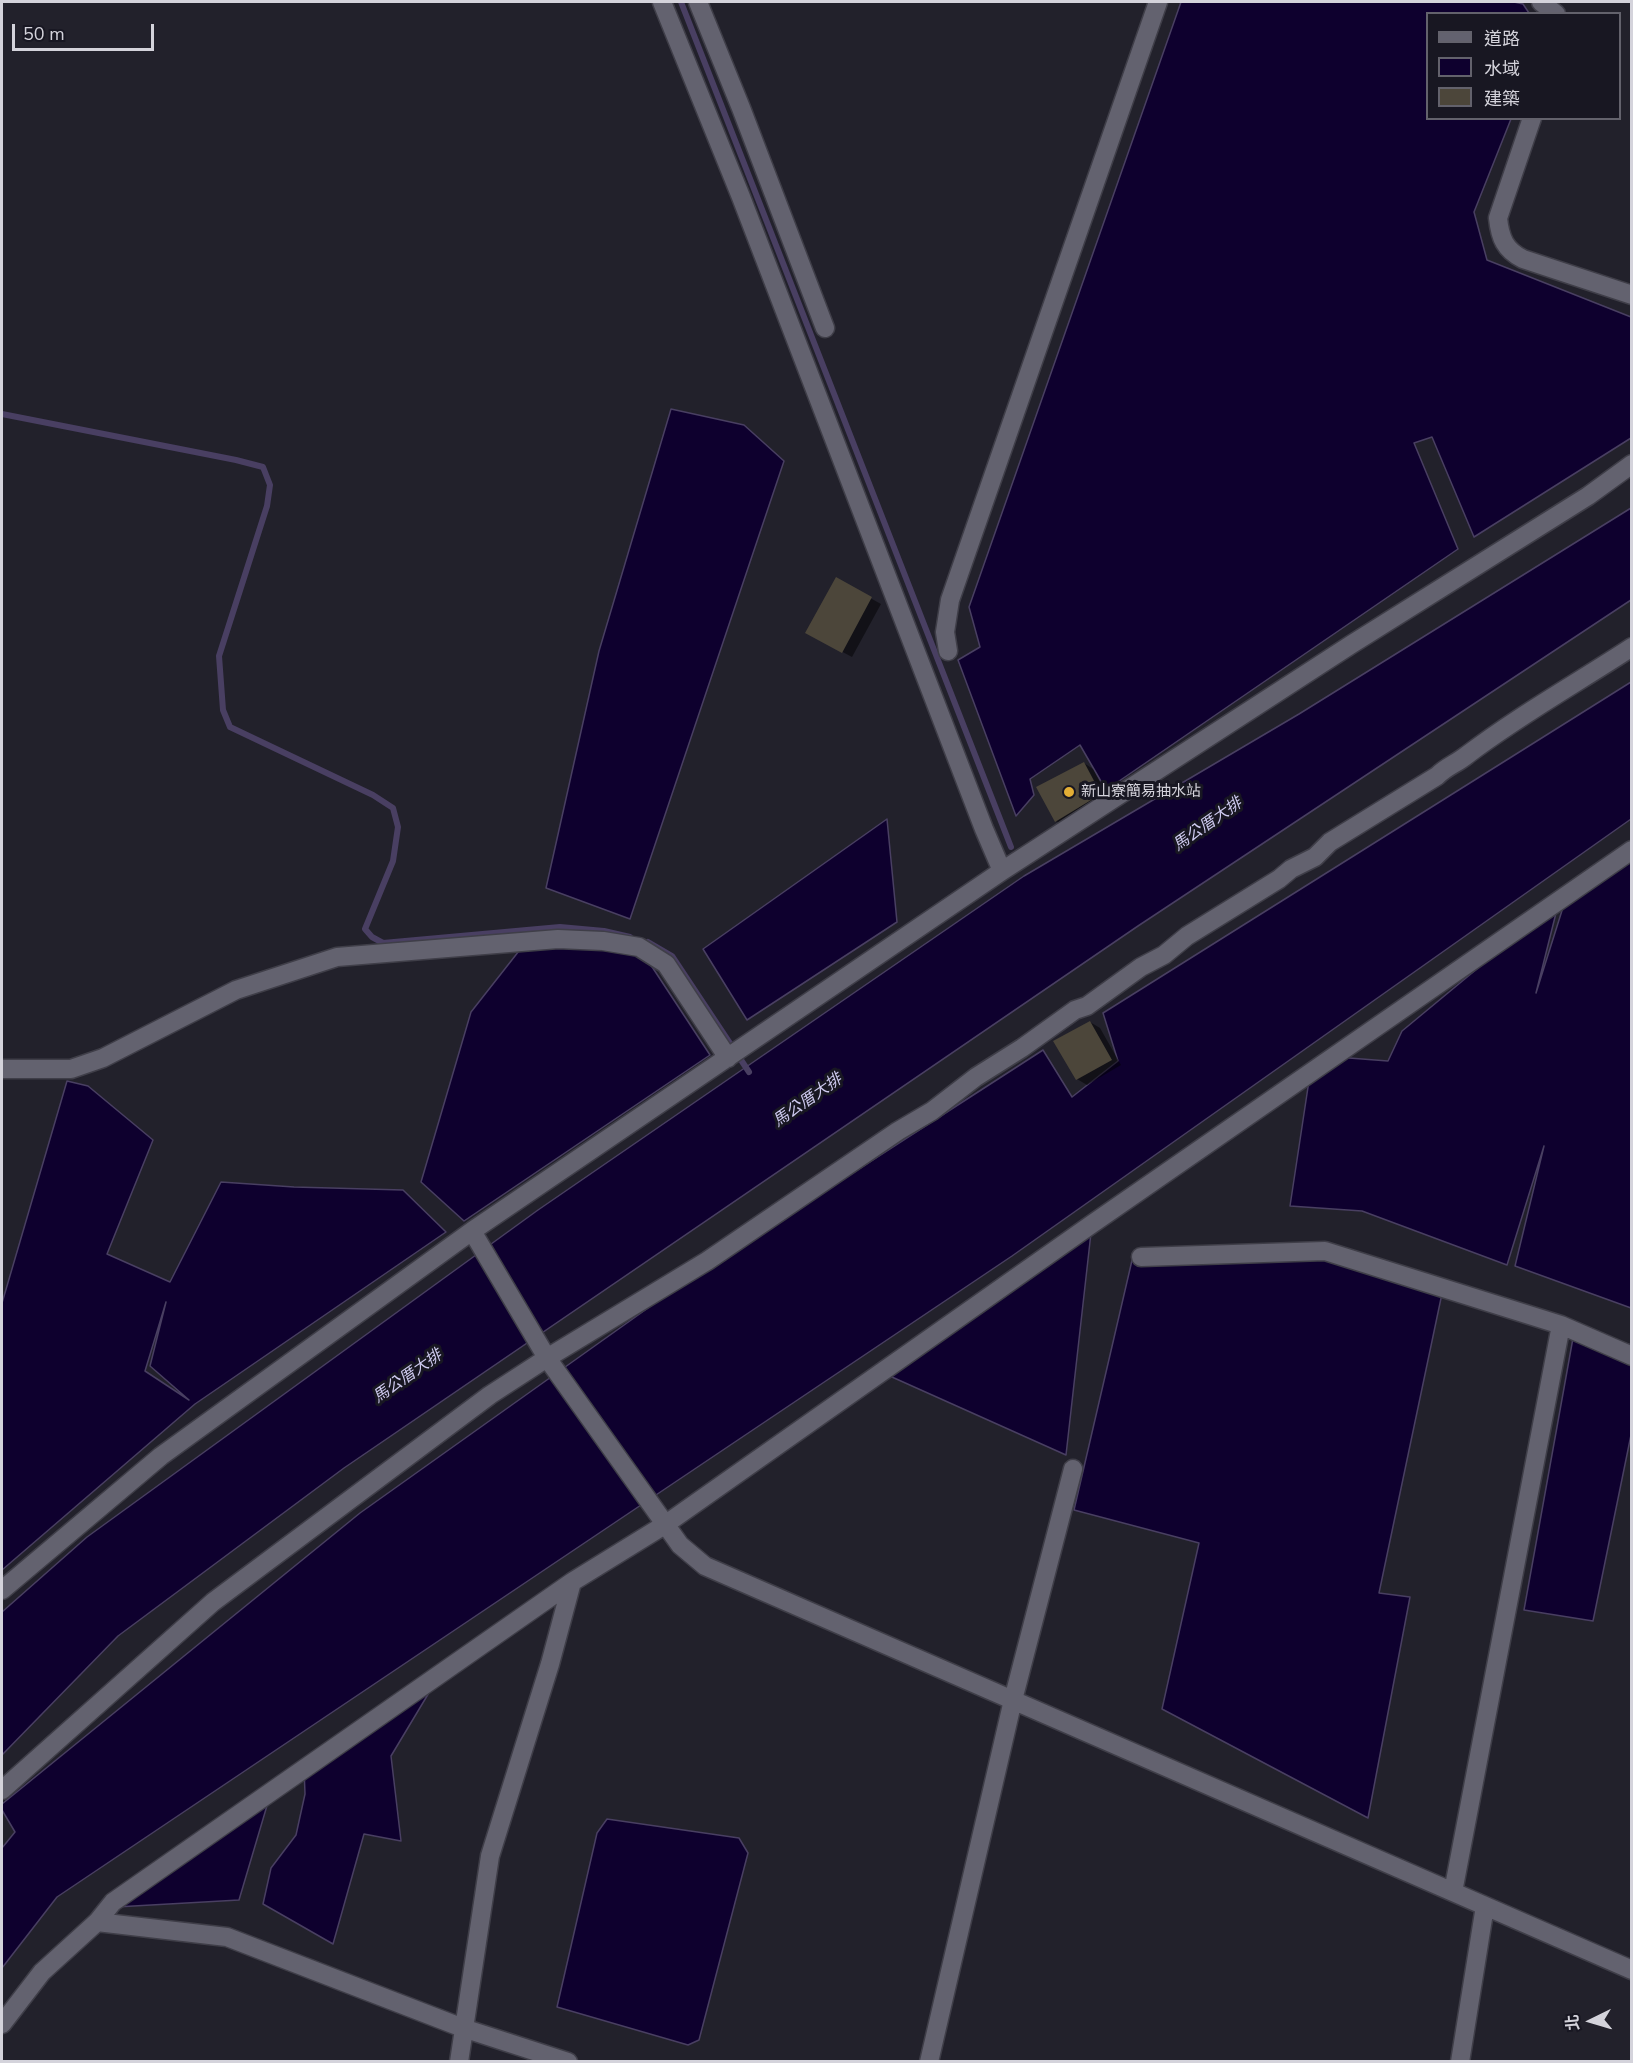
<!DOCTYPE html>
<html>
<head>
<meta charset="utf-8">
<style>
	body { margin:0 }
	#map { position:relative; width:1633px; height:2063px; overflow:hidden; background:#22212b; font-family:"Nunito Sans","Noto Sans TC",sans-serif }
	canvas { display:block }
	.frame { position:absolute; inset:0; border:3px solid #d4d3db; pointer-events:none }
	.legend { position:absolute; left:1426px; top:12px; width:195px; height:108px; box-sizing:border-box; background:#181722; border:2px solid #63626c; margin:0; padding:8px 10px; list-style:none; font-size:18px; color:#d4d3db }
	.legend li { display:flex; align-items:center; gap:12px; height:30px }
	.legend b { width:30px; border:2px solid #63626c }
	.north { position:absolute; left:1561px; top:1991px; width:60px; height:60px; -webkit-text-stroke:4px #181722; paint-order:stroke; rotate:265deg; font-size:16px; font-weight:700; line-height:24px; text-align:center; color:#d4d3db }
	.north::after { content:''; display:block; margin:auto; width:21px; height:27px; background:#d4d3db; clip-path:polygon(50% 0,100% 100%,50% 72%,0 100%) }
	.scale { position:absolute; left:12px; top:24px; width:142px; height:27px; box-sizing:border-box; border:3px solid #d4d3db; border-top:0; padding-left:8px; font-size:18px; line-height:21px; white-space:nowrap; color:#d4d3db; -webkit-text-stroke:4px #181722; paint-order:stroke }
</style>
</head>
<body>
<div id="map">
<canvas width="1633" height="2063"></canvas>
<div class="frame"></div>
<ul class="legend">
<li><b style="height:8px;background:#63626f"></b>道路</li>
<li><b style="height:16px;background:#0e002e"></b>水域</li>
<li><b style="height:16px;background:#4c463a"></b>建築</li>
</ul>
<div class="north">北</div>
<div class="scale">50 m</div>
</div>
<script>
const c = document.querySelector('canvas').getContext('2d');
c.lineJoin = 'round';
function fill(path, color) { c.fillStyle = color; c.fill(path, 'evenodd'); }
function stroke(path, color, width, dash) { c.strokeStyle = color; c.lineWidth = width; c.lineCap = dash ? 'butt' : 'round'; c.setLineDash(dash || []); c.stroke(path); }
function label(font, color, halo, rows, align = 'center') {
  c.font = font + ' "Nunito Sans","Noto Sans TC",sans-serif'; c.lineWidth = 6; c.setLineDash([]); c.textBaseline = 'middle'; c.strokeStyle = halo; c.fillStyle = color; for (const [text, x, y, turn = 0] of rows) {
    c.save(); c.translate(x, y); c.rotate((+turn || 0) * Math.PI / 180); c.textAlign = isNaN(turn) ? turn : align; if (halo) c.strokeText(text, 0, 0); c.fillText(text, 0, 0); c.restore();
  }
}
const water = new Path2D(`
	M1181,2H1514L1523,4L1529,13L1428,14V118L1511,119L1474,212L1487,260L1631,317V438L1474,537L1432,437L1414,443L1458,549L1106,790L1080,745L1030,779L1034,795L1016,816L958,660L980,647L969,607Z
	M671,409L744,425L784,461L630,919L546,888L599,651Z
	M1631,508V600L1138,926L344,1468L118,1636L2,1755V1612L87,1537L538,1210L1024,876L1299,714Z
	M1631,682V819L1012,1256L57,1897L2,1968V1848L15,1832L2,1810V1804L360,1513L693,1276L1043,1050L1072,1097L1118,1061L1103,1013Z
	M887,819L897,922L747,1020L703,949Z
	M1631,856V1308L1515,1266L1544,1146L1507,1265L1362,1211L1290,1206L1310,1074L1336,1057L1388,1061L1402,1031L1559,901L1536,993L1565,901Z
	M526,942L639,947L710,1055L464,1221L421,1182L471,1012Z
	M67,1081L88,1086L153,1140L107,1254L170,1282L221,1182L294,1187L403,1190L446,1232L195,1404L2,1570V1303ZM166,1302L150,1366L189,1400L145,1371Z
	M1092,1224L1066,1455L883,1373Z
	M1327,1246L1444,1284L1379,1593L1410,1597L1368,1818L1162,1709L1199,1543L1074,1510L1133,1256Z
	M1575,1327L1631,1345V1435L1593,1621L1524,1610Z
	M442,1671L391,1756L401,1841L364,1834L333,1944L263,1904L271,1868L296,1835L305,1794L304,1768Z
	M274,1782L239,1900L116,1907Z
	M607,1819L739,1838L748,1853L699,2040L688,2045L557,2007L597,1833Z`);
const shadow = new Path2D(`
	M836,579L881,604L852,657L807,633Z
	M1084,763L1093,769L1109,799L1066,827L1056,821Z
	M1090,1022L1100,1028L1121,1065L1087,1085L1077,1079Z`);
const stream = new Path2D(`
	M681,2L1011,847
	M2,414L236,460L263,467L270,485L267,506L219,656L223,710L230,727L373,795L393,808L398,827L393,861L365,929L372,937L383,943L560,927L604,931L630,937
	M648,942L672,956L749,1072`);
const building = new Path2D(`
	M836,577L872,597L842,653L805,633Z
	M1084,762L1101,794L1055,822L1036,787Z
	M1090,1021L1112,1060L1076,1080L1053,1041Z`);
const minor = new Path2D(`
	M662,2L741,197L984,829L1002,871
	M698,2L741,108L825,328
	M1541,2L1556,14
	M1532,118L1498,218C1500,238 1505,250 1523,259L1632,295
	M948,651L945,632L950,600L1158,2
	M2,1069H71L103,1058L236,990L337,957L558,939L603,941L639,947L666,964L728,1058
	M472,1231L547,1358L680,1545L705,1566L1632,1970
	M1141,1257L1325,1251L1561,1325L1632,1356
	M2,1590L161,1456L472,1231L1002,871L1352,644L1588,496L1632,464
	M2,1790L213,1602L490,1395L547,1358L707,1261L898,1131L932,1111L976,1077L1022,1048L1075,1010L1087,1006L1141,967L1164,955L1187,936L1279,879L1291,869L1315,857L1330,842L1437,776C1447,766 1456,764 1467,755C1518,716 1577,683 1632,647
	M1453,1892L1561,1325
	M97,1922L227,1937L463,2028L568,2062
	M2,2024L42,1972L97,1922L113,1902L572,1582L666,1524L1092,1224L1632,850
	M459,2062L490,1856L550,1664L572,1582
	M929,2062L1013,1700L1073,1469
	M1460,2062L1485,1906`);
const markers = [
	[1069,792,6,"#e3ae35"]
];
const poiNames = [
	["新山寮簡易抽水站",1081,792]
];
const waterNames = [
	["馬公厝大排",1208,825,-35],
	["馬公厝大排",808,1101,-35],
	["馬公厝大排",408,1377,-35]
];
fill(water, '#0e002e');
stroke(water, '#493f62', 1.5);
fill(shadow, '#0007');
stroke(stream, '#493f62', 6);
fill(building, '#4c463a');
stroke(minor, '#3f3e48', 21);
stroke(minor, '#63626f', 18);
for (const [x, y, r, color] of markers) { const dot = new Path2D(); dot.arc(x, y, r, 0, 2 * Math.PI); c.fillStyle = color; c.fill(dot); stroke(dot, '#181722', 2); }
label('15px', '#d4d3db', '#181722', poiNames, 'left');
label('italic 16px', '#cfcbf0', '#181722', waterNames);
</script>
</body>
</html>
